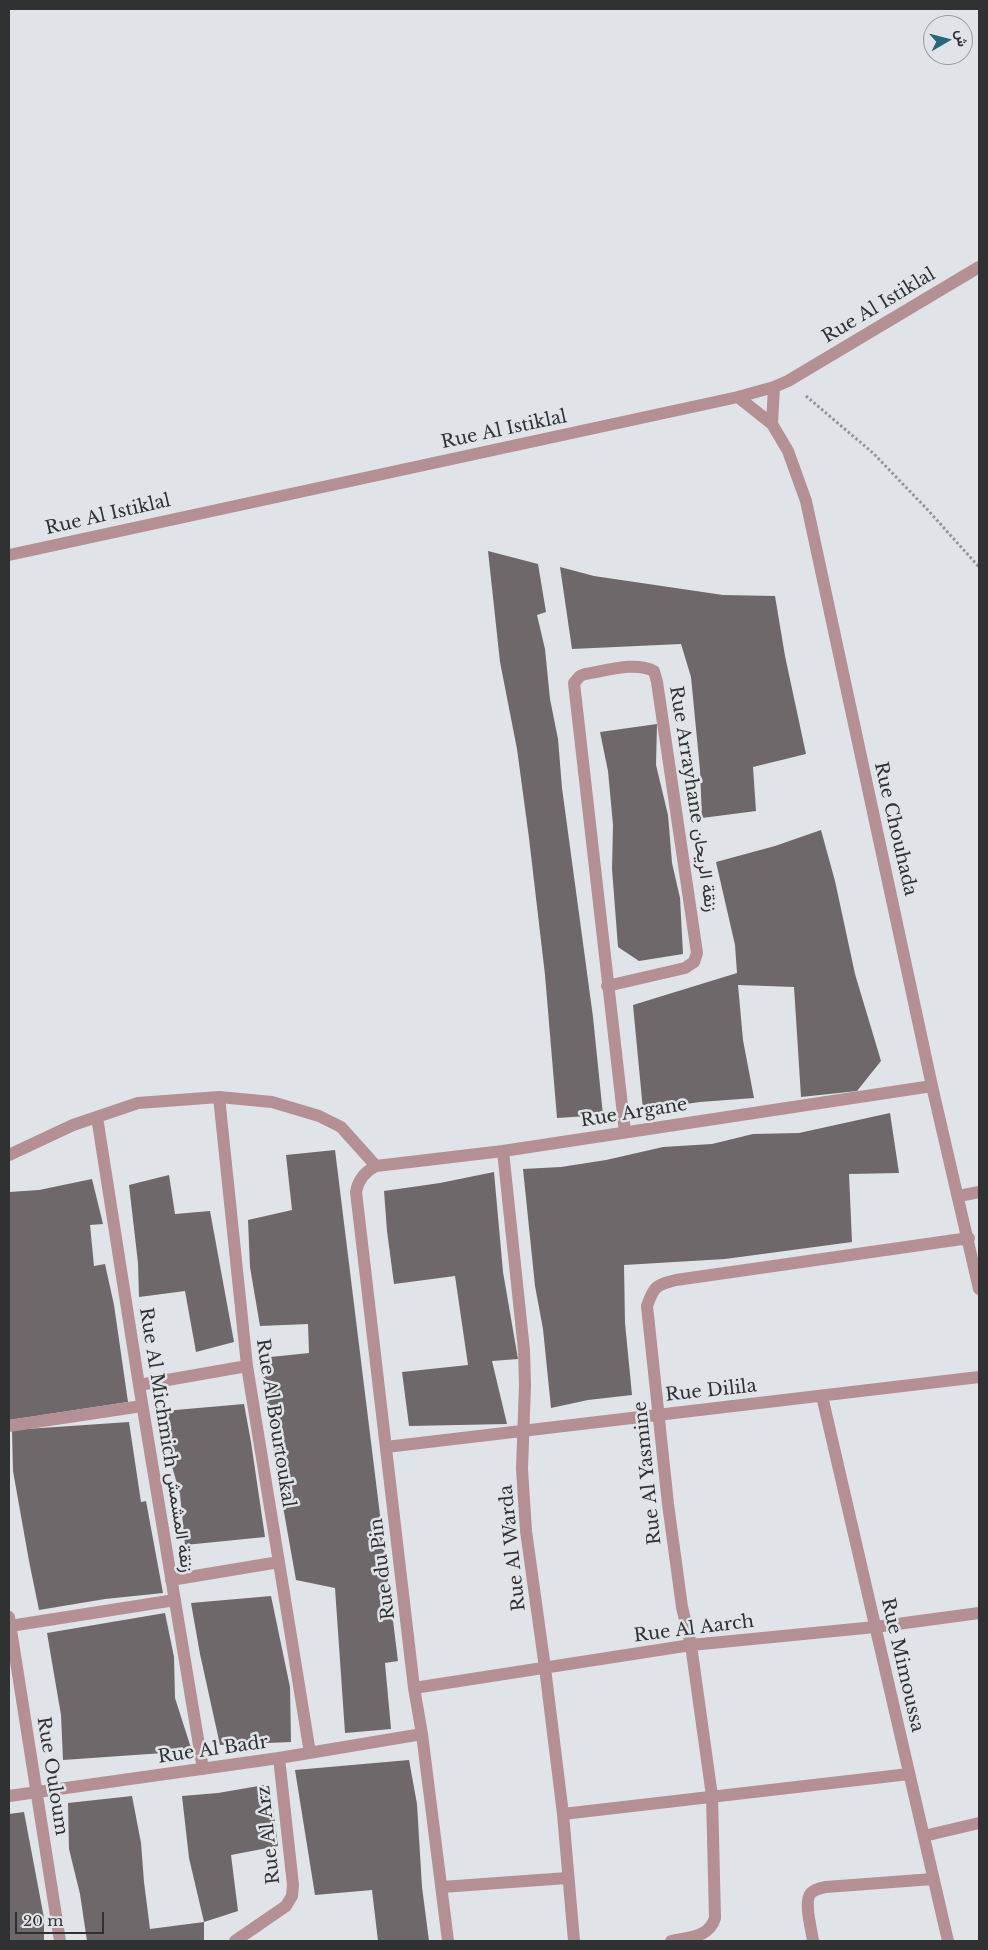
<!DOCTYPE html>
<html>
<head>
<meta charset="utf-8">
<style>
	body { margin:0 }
	#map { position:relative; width:988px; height:1950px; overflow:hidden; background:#e0e3e8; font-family:"Libre Baskerville",Vazirmatn,serif }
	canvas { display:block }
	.frame { position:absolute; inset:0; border:10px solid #303133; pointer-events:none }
	.north { position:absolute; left:923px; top:15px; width:50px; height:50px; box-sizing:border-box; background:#e0e3e8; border:1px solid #9a9ca0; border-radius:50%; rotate:82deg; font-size:14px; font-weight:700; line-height:20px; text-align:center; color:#303133 }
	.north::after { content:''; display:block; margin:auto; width:18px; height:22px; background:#27677c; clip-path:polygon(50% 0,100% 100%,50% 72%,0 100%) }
	.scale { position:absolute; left:15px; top:1912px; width:89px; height:22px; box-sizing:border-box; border:2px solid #303133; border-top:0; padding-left:6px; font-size:15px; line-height:18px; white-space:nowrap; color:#303133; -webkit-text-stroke:4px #e0e3e8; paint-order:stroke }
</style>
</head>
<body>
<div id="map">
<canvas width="988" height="1950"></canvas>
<div class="frame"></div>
<div class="north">ش</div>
<div class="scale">20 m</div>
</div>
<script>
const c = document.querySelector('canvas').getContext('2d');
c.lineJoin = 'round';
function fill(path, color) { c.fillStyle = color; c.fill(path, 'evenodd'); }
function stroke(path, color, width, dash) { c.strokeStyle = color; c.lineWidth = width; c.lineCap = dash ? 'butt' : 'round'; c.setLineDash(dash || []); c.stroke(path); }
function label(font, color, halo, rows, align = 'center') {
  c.font = font + ' "Libre Baskerville",Vazirmatn,serif'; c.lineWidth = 5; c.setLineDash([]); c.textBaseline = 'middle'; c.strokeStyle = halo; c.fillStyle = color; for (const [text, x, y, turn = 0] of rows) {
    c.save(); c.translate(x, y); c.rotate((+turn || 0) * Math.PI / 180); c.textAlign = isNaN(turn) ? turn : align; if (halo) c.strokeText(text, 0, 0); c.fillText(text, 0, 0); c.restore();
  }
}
const building = new Path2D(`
	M488,551L538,564L546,612L537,615L545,649L550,699L558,739L562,788L593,1017L603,1115L557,1118L545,975L529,838L517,749L500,662Z
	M560,567L594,576L723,595L775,596L785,656L806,754L753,767L756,811L702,818L700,770L691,677L681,644L572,649Z
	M657,724L656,765L668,815L672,863L680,898L683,954L639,961L618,947L612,869L613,825L608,771L600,732Z
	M821,830L835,881L855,974L881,1061L857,1091L801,1097L794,987L738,985L743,1040L754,1098L700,1102L643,1110L633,1005L737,973L735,945L716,862L775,846Z
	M890,1113L899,1173L849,1174L852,1242L725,1259L624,1265L625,1323L632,1395L588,1400L551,1408L543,1329L535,1286L523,1169L561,1167L606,1160L663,1147L712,1144L753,1134L799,1133Z
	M335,1150L398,1661L385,1663L391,1729L345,1733L335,1588L296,1580L276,1467L261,1358L309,1353L308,1324L260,1326L250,1267L248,1220L292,1210L286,1155Z
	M494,1172L503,1272L518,1359L492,1361L507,1424L409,1426L402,1372L468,1365L455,1276L394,1284L387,1231L384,1191L440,1183Z
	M169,1175L175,1214L210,1211L234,1342L196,1352L185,1291L139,1297L138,1263L129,1185Z
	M92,1179L103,1224L90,1225L94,1266L105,1264L114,1305L128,1402L9,1420V1192L39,1190Z
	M244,1404L251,1442L265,1537L185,1545L180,1494L169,1456L164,1411Z
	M129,1422L141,1502L146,1501L163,1593L105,1599L39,1610L29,1561L13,1471L12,1430Z
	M271,1596L290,1687L291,1742L220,1745L200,1654L191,1603Z
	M165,1613L174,1657L175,1698L192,1751L63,1760L61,1715L47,1633Z
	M409,1760L417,1804L422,1887L429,1941H378L372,1890L315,1895L295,1770Z
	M270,1784L278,1846L231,1855L238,1911L204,1922L189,1858L182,1796L218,1793Z
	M132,1796L141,1843L144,1882L150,1929L204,1922V1941H87L80,1894L69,1849L68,1803Z
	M24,1812L44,1918V1941H9V1814Z`);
const path = new Path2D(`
	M806,396L873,453L926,508L979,567`);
const street = new Path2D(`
	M738,397L772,424L788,451L806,501L932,1086L979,1289
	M772,424L774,387
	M9,555L738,397L774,387L788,381L979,267
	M607,986L685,968L694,962L697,953L657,682L654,671C634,661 606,671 585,674L580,676L574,683L625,1132
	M219,1097L247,1366L310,1753
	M97,1117L139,1385L203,1769
	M503,1151L524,1350L525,1385L522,1469L526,1531L545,1668L563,1814L574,1941
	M9,1155L73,1125L138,1103L219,1097L272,1102L319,1116L341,1127L376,1166
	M959,1196L979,1192
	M139,1385L247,1366
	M822,1396L948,1941
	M9,1426L142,1406
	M386,1447L979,1377
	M171,1580L279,1562
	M9,1617L60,1941
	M10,1626L175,1600
	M414,1688L691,1645L875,1627L979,1613
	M9,1796L279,1758L422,1734
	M563,1814L909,1774
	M924,1836L979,1823
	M442,1887L567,1878
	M235,1941L286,1906L292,1896L293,1885L279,1758
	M448,1941L422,1734L414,1688L356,1192C358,1180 364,1172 376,1166L503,1151L932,1086
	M671,1941C689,1937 709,1938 715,1918L712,1796L691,1645L682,1607L668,1504L647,1306C654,1286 656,1285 676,1280L969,1238
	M813,1941C812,1931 803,1901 811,1893C815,1889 821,1888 826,1887L933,1879`);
const streetNames = [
	["Rue Al Istiklal",879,306,-31],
	["Rue Al Istiklal",504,430,-12],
	["Rue Al Istiklal",108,515,-13],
	["Rue Arrayhane زنقة الريحان",693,799,81],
	["Rue Chouhada",895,829,77],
	["Rue Argane",634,1113,-9],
	["Rue Dilila",711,1391,-6],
	["Rue Al Bourtoukal",275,1423,81],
	["Rue Al Michmich زنقة المشمش",166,1440,81],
	["Rue Al Yasmine",648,1473,-96],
	["Rue Al Warda",513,1548,-96],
	["Rue du Pin",383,1569,-97],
	["Rue Al Aarch",694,1629,-7],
	["Rue Mimoussa",902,1665,77],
	["Rue Al Badr",213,1750,-8],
	["Rue Ouloum",52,1776,81],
	["Rue Al Arz",269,1835,-96]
];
fill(building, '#6e686a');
stroke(path, '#929498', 3, [2.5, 2.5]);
stroke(street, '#b48f93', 12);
label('18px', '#303133', '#e0e3e8', streetNames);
</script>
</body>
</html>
